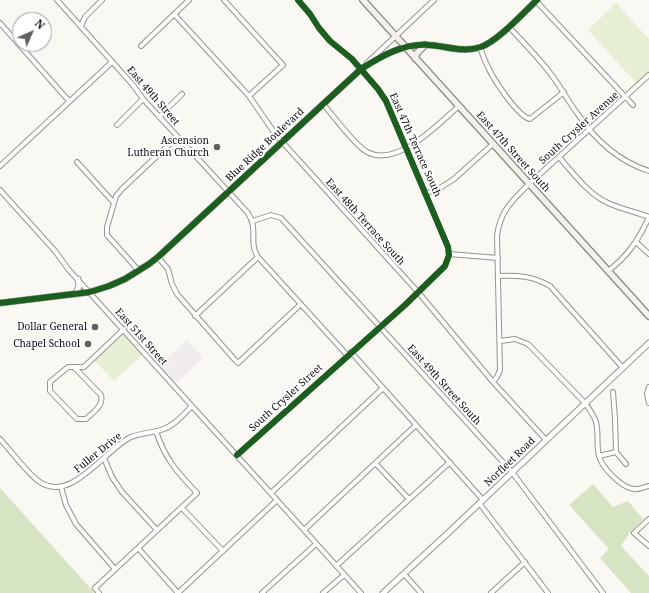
<!DOCTYPE html>
<html>
<head>
<meta charset="utf-8">
<style>
	body { margin:0 }
	#map { position:relative; width:649px; height:593px; overflow:hidden; background:#faf8f2; font-family:"Noto Serif",serif }
	canvas { display:block }
	.north { position:absolute; left:12px; top:12px; width:40px; height:40px; box-sizing:border-box; background:#fff; border:1px solid #9e9e9e; border-radius:50%; rotate:45deg; font-size:11px; font-weight:700; line-height:16px; text-align:center; color:#0d0d0d }
	.north::after { content:''; display:block; margin:auto; width:14px; height:18px; background:#605f5d; clip-path:polygon(50% 0,100% 100%,50% 72%,0 100%) }
</style>
</head>
<body>
<div id="map">
<canvas width="649" height="593"></canvas>
<div class="north">N</div>
</div>
<script>
const c = document.querySelector('canvas').getContext('2d');
c.lineJoin = 'round';
function fill(path, color) { c.fillStyle = color; c.fill(path, 'evenodd'); }
function stroke(path, color, width, dash) { c.strokeStyle = color; c.lineWidth = width; c.lineCap = dash ? 'butt' : 'round'; c.setLineDash(dash || []); c.stroke(path); }
function label(font, color, halo, rows, align = 'center') {
  c.font = font + ' "Noto Serif",serif'; c.lineWidth = 4; c.setLineDash([]); c.textBaseline = 'middle'; c.strokeStyle = halo; c.fillStyle = color; for (const [text, x, y, turn = 0] of rows) {
    c.save(); c.translate(x, y); c.rotate((+turn || 0) * Math.PI / 180); c.textAlign = isNaN(turn) ? turn : align; if (halo) c.strokeText(text, 0, 0); c.fillText(text, 0, 0); c.restore();
  }
}
const industrial = new Path2D(`
	M187,340L203,358L176,384L159,365Z`);
const green = new Path2D(`
	M616,3L649,39V73L637,84L588,30Z
	M123,333L125,334L143,354L114,381L94,360Z`);
const forest = new Path2D(`
	M593,484L613,507L628,501L643,519L631,531L621,546L649,576V593H631L600,558L609,549L569,505Z
	M0,488L91,589L95,592L93,593H0Z`);
const minor = new Path2D(`
	M57,0L133,85L143,99L248,213C259,231 248,242 258,257L347,355
	M224,0L283,65L249,96
	M536,1L633,105
	M174,14L249,96L276,135L418,292L493,382L546,440
	M0,23L69,101
	M81,26L85,17L102,0
	M509,27C524,43 540,59 553,77C562,89 568,101 577,113C595,140 618,161 649,171
	M141,46L189,0
	M480,47C482,53 484,59 487,65C492,77 517,116 530,119L564,92
	M367,63L434,0
	M323,104C333,115 355,146 367,152C398,168 438,124 459,106
	M159,117L182,94
	M117,125L143,99
	M559,157C573,173 588,194 608,203C621,209 636,212 649,217
	M77,162L114,203L107,227V235L139,271
	M0,166L112,62
	M0,190L55,251L69,270L361,593
	M425,194L440,188L454,179L493,144
	M114,203L116,196L122,189L177,137
	M253,221L271,215L281,218L512,472L603,593
	M636,242L649,254
	M449,254L498,258
	M158,257L168,269L172,284L177,294L235,360L238,363L301,304
	M608,271C628,256 639,239 649,217
	M498,276C518,275 533,276 550,286L623,368
	M195,316L258,257
	M500,341L515,339L528,344L585,403C589,409 594,415 596,422C599,433 596,445 599,456C602,468 622,488 634,489C639,490 644,487 649,486
	M351,352L483,500
	M75,368L101,395C104,406 93,412 86,419H77L50,391V382L68,367H84L124,329
	M493,382L497,377L500,370L497,236C500,211 512,201 529,184L649,75
	M649,387L647,394L649,403
	M613,392L615,419L616,452L626,464
	M0,439C11,451 25,470 37,480C69,506 103,452 129,438C139,433 151,433 161,430C174,426 183,415 192,406
	M237,455L405,305L445,266L449,255L448,247L386,101L378,89L352,59L330,41L319,28L310,14L298,0
	M599,456L616,452
	M104,458L112,477L122,492L157,530
	M376,464L409,499
	M61,487L66,505L76,524L115,569
	M271,493L383,388
	M479,503L548,593
	M182,508L223,551
	M649,519L634,533L649,546
	M304,530L416,425
	M138,548L178,593
	M336,566L450,462
	M404,574L421,593
	M99,593L95,588L197,493C177,472 165,459 156,431
	M178,593L277,500
	M262,593L316,544
	M323,593L344,575
	M491,593L525,562`);
const tertiary = new Path2D(`
	M76,294L79,286L78,279
	M0,303L90,292L109,286L125,279L149,264L158,257L361,69C381,56 404,43 429,45C447,46 462,53 481,47C499,40 522,14 537,0
	M383,593L448,533L649,343`);
const secondary = new Path2D(`
	M363,0L649,316
	M415,58L417,53L425,45`);
const cycleway = new Path2D(`
	M0,303L90,292L109,286L125,279L149,264L158,257L361,69C381,56 404,43 429,45C447,46 462,53 481,47C499,40 522,14 537,0
	M237,455L405,305L445,266L449,255L448,247L386,101L378,89L352,59L330,41L319,28L310,14L298,0`);
const markers = [
	[217,147,4,"#605f5d"],
	[95,327,4,"#605f5d"],
	[88,344,4,"#605f5d"]
];
const streetNames = [
	["East 49th Street",153,96,49],
	["South Crysler Avenue",579,128,-42],
	["Blue Ridge Boulevard",265,145,-43],
	["East 47th Terrace South",415,145,66],
	["East 47th Street South",513,152,48],
	["East 48th Terrace South",365,222,48],
	["East 51st Street",141,337,48],
	["East 49th Street South",444,385,48],
	["South Crysler Street",286,398,-42],
	["Fuller Drive",98,453,-39],
	["Norfleet Road",510,462,-44]
];
const poiNames = [
	["Ascension",209,141],
	["Lutheran Church",209,153],
	["Dollar General",87,327],
	["Chapel School",80,344]
];
fill(industrial, '#f1ecee');
fill(green, '#e6eed4');
fill(forest, '#d7e4c3');
stroke(minor, '#949390', 6);
stroke(tertiary, '#949390', 7);
stroke(secondary, '#8a8987', 8);
stroke(minor, '#fefefd', 4);
stroke(tertiary, '#fefefd', 5);
stroke(secondary, '#f4f1ea', 5.5);
stroke(cycleway, '#1b5e20', 6);
for (const [x, y, r, color] of markers) { const dot = new Path2D(); dot.arc(x, y, r, 0, 2 * Math.PI); c.fillStyle = color; c.fill(dot); stroke(dot, '#fff', 1.5); }
label('10px', '#0d0d0d', '#fff', streetNames);
label('10px', '#0d0d0d', '#fff', poiNames, 'right');
</script>
</body>
</html>
